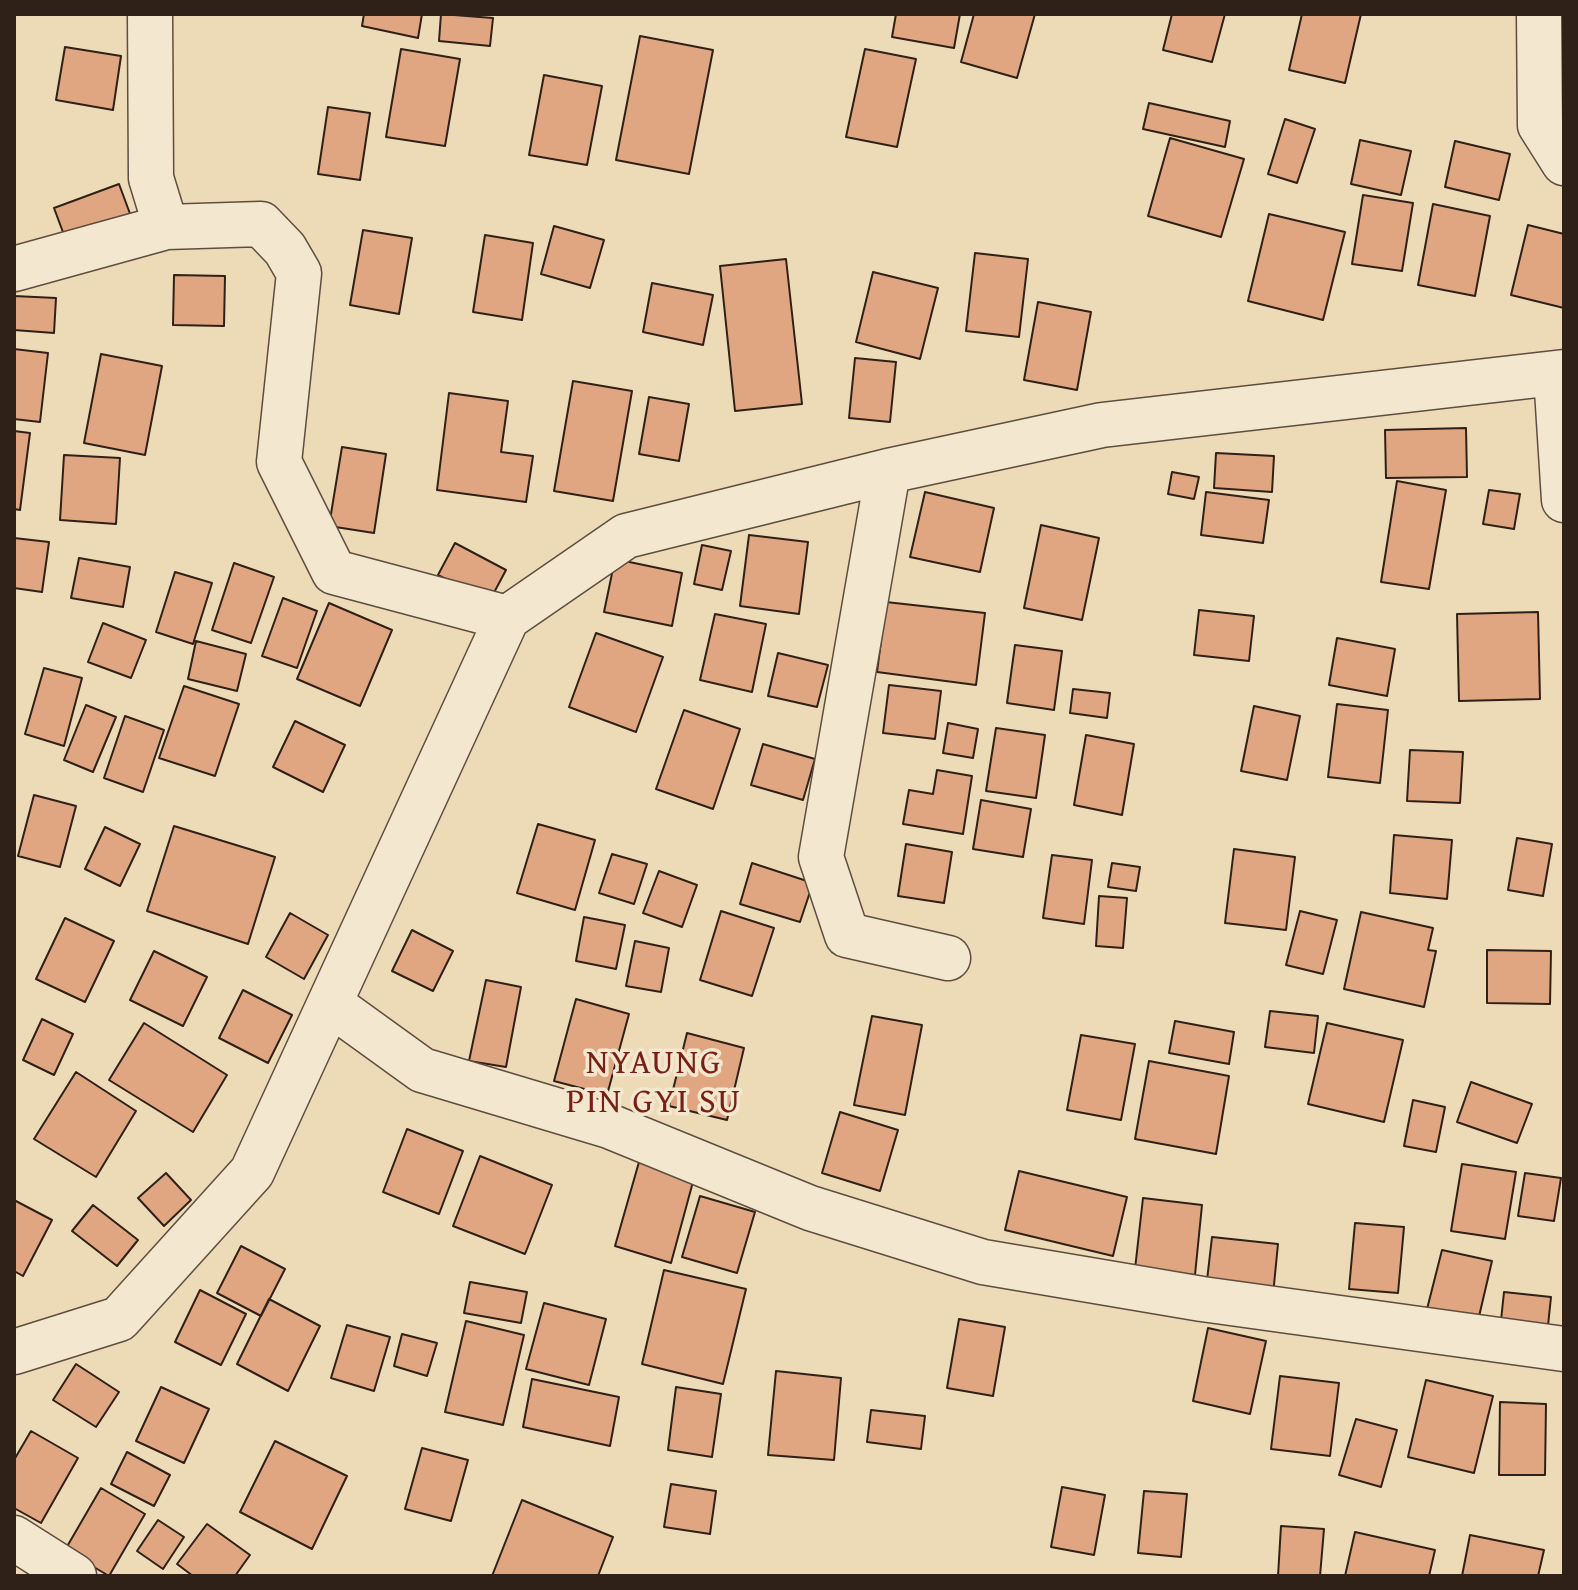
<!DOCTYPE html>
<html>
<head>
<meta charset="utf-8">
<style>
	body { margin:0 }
	#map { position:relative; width:1578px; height:1590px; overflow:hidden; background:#eddab7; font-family:"Gentium Book Plus",serif }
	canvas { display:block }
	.frame { position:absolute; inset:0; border:16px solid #2f2018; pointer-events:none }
</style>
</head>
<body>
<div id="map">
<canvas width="1578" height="1590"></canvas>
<div class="frame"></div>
</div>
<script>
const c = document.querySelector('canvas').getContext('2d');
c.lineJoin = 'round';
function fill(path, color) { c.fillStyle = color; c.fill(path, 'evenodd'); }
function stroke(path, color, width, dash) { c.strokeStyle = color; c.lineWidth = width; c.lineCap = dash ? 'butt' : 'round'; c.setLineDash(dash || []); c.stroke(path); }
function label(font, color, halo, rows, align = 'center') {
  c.font = font + ' "Gentium Book Plus",serif'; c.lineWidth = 7; c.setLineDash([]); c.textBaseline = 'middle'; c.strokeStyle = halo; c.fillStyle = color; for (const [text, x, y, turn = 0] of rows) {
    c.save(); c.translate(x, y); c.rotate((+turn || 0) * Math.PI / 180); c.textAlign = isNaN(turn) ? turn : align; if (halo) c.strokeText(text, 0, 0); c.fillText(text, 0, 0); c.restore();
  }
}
const building = new Path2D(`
	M364,14H422L418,38L362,26Z
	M441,14L493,18L490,46L439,41Z
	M896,14H960L954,48L892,37Z
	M974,14H1035L1017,78L961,62Z
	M1172,14H1225L1212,62L1163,50Z
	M1302,14H1361L1345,83L1289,70Z
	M640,36L713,50L689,174L616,160Z
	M65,47L121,56L113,110L56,100Z
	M401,49L460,59L445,146L386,137Z
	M865,49L916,59L897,147L846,137Z
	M544,75L602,86L587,165L529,155Z
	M1149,103L1230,121L1225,147L1143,129Z
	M328,107L370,113L360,180L318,174Z
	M1285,119L1315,129L1297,183L1268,174Z
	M1170,138L1244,159L1221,237L1148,216Z
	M1360,140L1411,151L1401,195L1351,184Z
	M1455,141L1510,154L1499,200L1445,187Z
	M119,184L132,219L67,243L54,208Z
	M1363,195L1413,203L1402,271L1352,264Z
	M1433,204L1490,216L1475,296L1418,285Z
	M1269,214L1345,232L1323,320L1248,301Z
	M1528,225L1564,234V308L1511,295Z
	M554,226L604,240L590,288L541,274Z
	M363,230L412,238L399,314L350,305Z
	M485,235L533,243L522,320L473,312Z
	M975,253L1028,259L1019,337L966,331Z
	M786,259L802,404L735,411L720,266Z
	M873,272L938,288L920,359L856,342Z
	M174,275L225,276L224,326L173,325Z
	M652,283L713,295L703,345L643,332Z
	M14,296L56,298L54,333L14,330Z
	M1038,302L1091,312L1077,390L1024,380Z
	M14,349L48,353L40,422L14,419Z
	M101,354L162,366L145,455L84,443Z
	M855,358L896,362L890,422L849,418Z
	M573,381L632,391L613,501L554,491Z
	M449,393L508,401L501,452L533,456L526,502L437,490Z
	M649,397L689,404L679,461L639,454Z
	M1466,428L1467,477L1386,478L1385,430Z
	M14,431L30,433L20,510L14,509Z
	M342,447L386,454L374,533L329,526Z
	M1216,453L1274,456L1272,492L1214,488Z
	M64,455L120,458L116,524L60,520Z
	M1172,472L1199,477L1194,499L1168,494Z
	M1397,481L1446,490L1429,589L1381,582Z
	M1489,490L1520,494L1514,529L1483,524Z
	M925,492L994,508L980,572L910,557Z
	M1206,492L1269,500L1263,543L1201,535Z
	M1041,525L1099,538L1082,620L1024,608Z
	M749,535L808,542L799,614L740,606Z
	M14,538L49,542L42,592L14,588Z
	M455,543L506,570L489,602L438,575Z
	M702,545L731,551L722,590L694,584Z
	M79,558L130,567L123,607L71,598Z
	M615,559L682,573L672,626L604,612Z
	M234,563L274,577L251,643L212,630Z
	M175,572L212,583L193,644L156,632Z
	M283,598L317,611L297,668L262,656Z
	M886,602L985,613L976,685L877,672Z
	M329,603L392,630L360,706L297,679Z
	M1199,610L1254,616L1249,661L1194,655Z
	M1538,612L1540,699L1459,701L1457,614Z
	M715,614L766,624L752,692L700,680Z
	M103,623L146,640L131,678L88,662Z
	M596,633L663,657L636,732L569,707Z
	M1337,638L1395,649L1387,696L1329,685Z
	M196,641L246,654L237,691L188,679Z
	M1015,645L1062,651L1054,710L1007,703Z
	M778,653L828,665L817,707L768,696Z
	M44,668L82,678L64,746L25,734Z
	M889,685L941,691L935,739L883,733Z
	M184,686L239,704L215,776L159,758Z
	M1073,689L1110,693L1107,718L1070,713Z
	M1337,704L1388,710L1380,783L1328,777Z
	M86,705L116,717L93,772L64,760Z
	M1254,706L1300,716L1287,780L1241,771Z
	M684,710L740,729L713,809L656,789Z
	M125,716L164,730L143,792L104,778Z
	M295,721L345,745L323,792L273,767Z
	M948,723L978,729L973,758L943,753Z
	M996,728L1045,735L1036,798L986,791Z
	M1086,735L1134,744L1122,815L1074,805Z
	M763,744L815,759L803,800L751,785Z
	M1410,750L1463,752L1460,803L1407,801Z
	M937,770L972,776L963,834L903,824L909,790L933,794Z
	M34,795L76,806L60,867L18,856Z
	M981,800L1031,809L1023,857L973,849Z
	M538,824L595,840L575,910L517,893Z
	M174,826L275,857L248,944L147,911Z
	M105,827L140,844L120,886L85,869Z
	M1394,835L1452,840L1447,899L1390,893Z
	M1517,838L1552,844L1543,896L1508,890Z
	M906,844L952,852L944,903L898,896Z
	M1234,849L1295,857L1286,930L1225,923Z
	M612,854L647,864L634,904L599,893Z
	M1052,855L1092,860L1084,924L1043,918Z
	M752,863L813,883L800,922L740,904Z
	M1112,863L1140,867L1136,891L1108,887Z
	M659,871L697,885L682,927L643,913Z
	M1099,896L1127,898L1123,948L1096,946Z
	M721,911L774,928L752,996L700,980Z
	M1300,911L1337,920L1323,974L1286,965Z
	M1361,912L1433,928L1428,950L1436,951L1424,1007L1344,989Z
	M290,913L328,935L304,979L266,957Z
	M584,917L625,925L616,969L576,961Z
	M65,918L114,941L85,1002L36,979Z
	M412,930L453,951L433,991L392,971Z
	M635,941L669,948L661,992L626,986Z
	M1487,950L1551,951L1550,1004L1487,1003Z
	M154,951L207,977L183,1026L130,1000Z
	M486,980L521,987L506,1067L469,1061Z
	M243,990L292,1015L268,1063L219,1038Z
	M576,999L629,1014L607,1095L554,1081Z
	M1270,1011L1318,1016L1314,1053L1265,1047Z
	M872,1016L922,1025L905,1115L854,1105Z
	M42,1019L73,1034L54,1075L23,1060Z
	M1175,1021L1234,1032L1229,1064L1169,1053Z
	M144,1023L227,1075L193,1132L109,1080Z
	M1327,1023L1403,1040L1384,1122L1308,1104Z
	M687,1033L744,1048L727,1120L669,1106Z
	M1081,1035L1135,1044L1121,1120L1067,1110Z
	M1149,1061L1229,1076L1216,1154L1135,1139Z
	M76,1072L136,1111L96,1177L34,1139Z
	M1471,1082L1532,1104L1517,1143L1457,1122Z
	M1413,1100L1445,1107L1436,1152L1404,1146Z
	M840,1112L898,1130L880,1191L822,1173Z
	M407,1129L463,1151L439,1214L383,1192Z
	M480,1156L552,1185L525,1254L453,1226Z
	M639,1162L694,1178L671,1263L615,1246Z
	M1462,1164L1516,1172L1505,1239L1451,1231Z
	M1019,1171L1127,1197L1113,1256L1005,1230Z
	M166,1173L191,1200L164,1226L138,1198Z
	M1525,1173L1561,1178L1554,1221L1518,1216Z
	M700,1196L755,1212L737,1273L682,1257Z
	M1143,1198L1202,1205L1195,1275L1135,1269Z
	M14,1200L52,1220L23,1276L14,1271Z
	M93,1205L138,1240L117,1266L72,1231Z
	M1355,1223L1404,1227L1398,1293L1349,1289Z
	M1212,1237L1278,1244L1273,1295L1206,1289Z
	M241,1246L285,1269L261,1316L217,1293Z
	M1442,1250L1492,1261L1477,1325L1426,1313Z
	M664,1270L746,1289L723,1384L642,1364Z
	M470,1282L527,1292L521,1323L464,1313Z
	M200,1290L246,1314L221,1365L175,1342Z
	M1504,1292L1551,1297L1547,1335L1500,1330Z
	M269,1299L320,1326L288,1391L237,1364Z
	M544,1303L606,1319L589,1385L526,1369Z
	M959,1319L1005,1327L993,1396L947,1388Z
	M466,1321L524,1335L503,1425L445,1412Z
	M347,1325L390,1337L374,1391L331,1378Z
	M1208,1328L1266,1341L1250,1414L1193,1401Z
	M402,1334L437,1343L427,1376L394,1366Z
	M76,1364L119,1392L96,1427L53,1400Z
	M776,1371L841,1378L834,1460L768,1455Z
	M1280,1376L1339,1383L1330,1456L1271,1449Z
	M532,1379L619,1397L610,1446L523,1427Z
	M1426,1380L1493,1396L1474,1473L1408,1457Z
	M161,1387L209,1409L184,1463L136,1441Z
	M676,1387L721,1394L712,1457L668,1450Z
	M1500,1402L1546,1404L1545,1475H1499Z
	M871,1410L925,1416L921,1449L867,1442Z
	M1356,1419L1397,1430L1381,1487L1339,1475Z
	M31,1431L78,1458L41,1523L14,1508V1460Z
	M275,1441L347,1476L312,1549L240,1512Z
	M422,1448L468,1460L451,1521L405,1509Z
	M127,1452L170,1475L154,1506L111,1484Z
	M671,1484L716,1491L710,1534L664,1527Z
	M1062,1487L1105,1495L1094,1555L1051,1547Z
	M101,1488L145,1514L109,1576L65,1550Z
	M1144,1491L1187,1494L1181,1557L1138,1553Z
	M522,1500L613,1537L598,1576H492Z
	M158,1520L184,1537L163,1569L137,1551Z
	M207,1524L250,1555L235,1576H193L177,1564Z
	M1281,1526L1324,1529L1320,1576H1278Z
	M1355,1532L1435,1550L1429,1576H1345Z
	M1470,1535L1544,1550L1538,1576H1462Z`);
const minor = new Path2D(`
	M150,14L151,178L166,227L261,224L285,249L299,273L279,462L334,572L507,618
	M1539,14L1540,125L1564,163
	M14,269L166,227
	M1556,374L1564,500
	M888,471L821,857L847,935L948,958
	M332,1005L422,1070L609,1126L810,1208L983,1262L1202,1299L1564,1349
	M14,1352L119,1319L252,1172L507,618L626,536L888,471L1102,425L1564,372
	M14,1538L74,1576`);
const quarterNames = [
	["NYAUNG",654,1064],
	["PIN GYI SU",654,1103]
];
fill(building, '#e0a681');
stroke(building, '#2f2018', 2);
stroke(minor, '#5e4e40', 47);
stroke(minor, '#f3e7d0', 44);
c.letterSpacing = '2px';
label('34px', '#7a1f14', '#f3e7d0', quarterNames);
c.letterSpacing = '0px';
</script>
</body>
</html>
